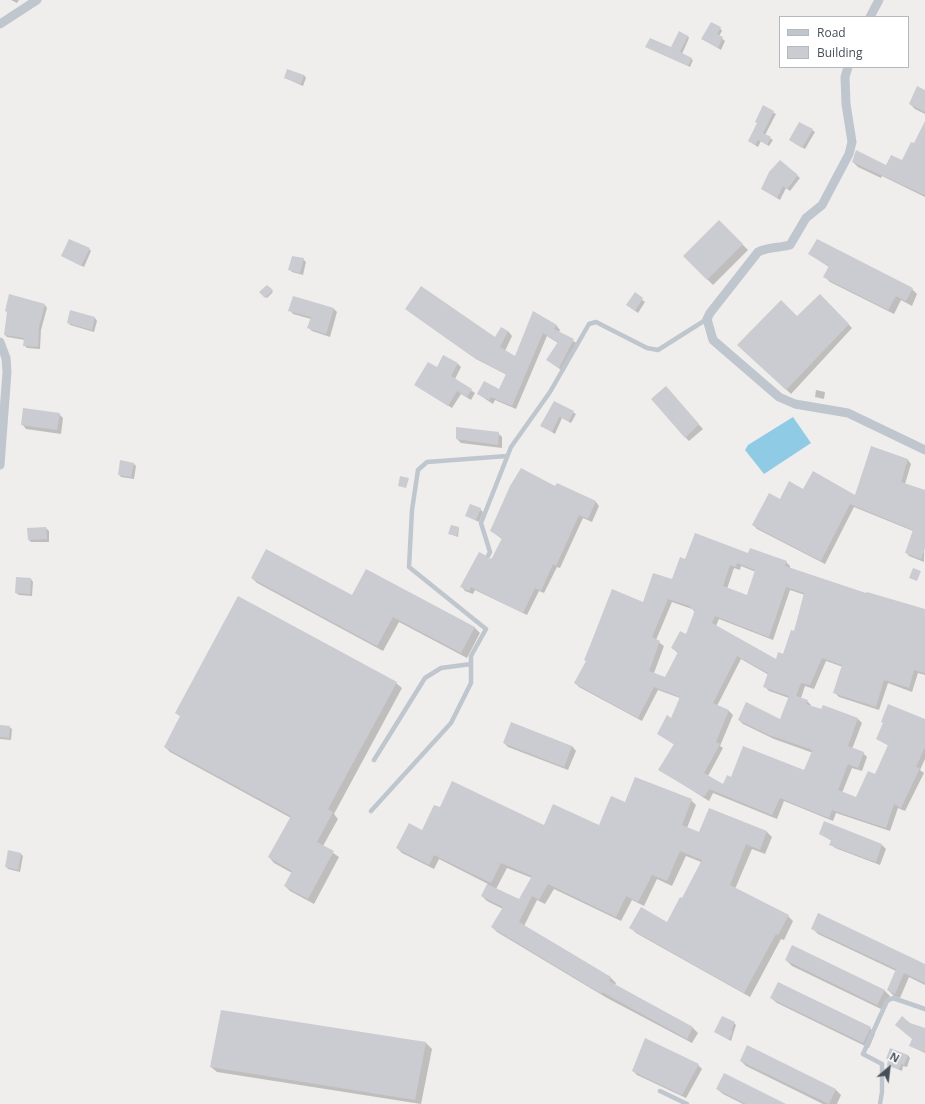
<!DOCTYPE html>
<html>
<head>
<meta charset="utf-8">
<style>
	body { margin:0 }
	#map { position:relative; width:925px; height:1104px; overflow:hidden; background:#f0eded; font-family:"Open Sans",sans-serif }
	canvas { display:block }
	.legend { position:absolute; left:779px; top:16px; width:130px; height:52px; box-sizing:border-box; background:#fff; border:1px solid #b5b9bd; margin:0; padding:5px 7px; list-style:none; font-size:12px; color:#474f59 }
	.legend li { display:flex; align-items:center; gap:8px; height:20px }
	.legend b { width:20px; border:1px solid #b5b9bd }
	.north { position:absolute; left:869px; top:1048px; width:40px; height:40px; -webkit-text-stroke:3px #fff; paint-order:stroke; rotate:28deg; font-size:11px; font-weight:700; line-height:16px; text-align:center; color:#474f59 }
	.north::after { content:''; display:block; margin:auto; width:14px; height:18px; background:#474f59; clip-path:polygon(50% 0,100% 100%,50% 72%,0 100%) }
</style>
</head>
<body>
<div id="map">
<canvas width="925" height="1104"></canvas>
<ul class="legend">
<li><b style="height:5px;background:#bfc6ce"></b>Road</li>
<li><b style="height:11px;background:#caccd2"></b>Building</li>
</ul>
<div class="north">N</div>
</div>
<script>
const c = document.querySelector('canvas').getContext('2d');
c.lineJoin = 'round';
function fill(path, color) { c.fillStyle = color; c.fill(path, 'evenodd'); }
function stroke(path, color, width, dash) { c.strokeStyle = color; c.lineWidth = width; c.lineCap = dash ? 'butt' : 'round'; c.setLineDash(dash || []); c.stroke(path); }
const water = new Path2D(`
	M793,417L811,443L764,474L745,450L748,445Z`);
const shadow = new Path2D(`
	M11,0H19L17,3Z
	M720,28L722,31L719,36L725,41L721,50L703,39Z
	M688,36L689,38L682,54L693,60L690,67L646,47L672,48Z
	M304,75L306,78L303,86L285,78Z
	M925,91V114L915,109L910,104Z
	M763,107L776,114L765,135L773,140L769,146L761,141L758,147L749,141L758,124Z
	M925,123V197L882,176L881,178L858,167L853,162L886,166L902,161L914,145Z
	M812,130L815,132L805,149L793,142Z
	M780,161L800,178L790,191L786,188L780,200L762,189Z
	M719,221L748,250L713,285L684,256Z
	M89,249L91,251L84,267L62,256Z
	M809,254L912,289L917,294L912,306L901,300L894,314L830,282L825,277L829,267Z
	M303,259L306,262L303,275L292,272L290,270Z
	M267,286L273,292L267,298L261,292Z
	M635,294L645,302L638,313L630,307Z
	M820,295L852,328L791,394L739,345L797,317Z
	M45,305L47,308L41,330L40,349L27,348L24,345L25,340L7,337L5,335Z
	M334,309L337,312L330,337L312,331L309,328L311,319L293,314L290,310Z
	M534,312L556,325L560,330L559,332L578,344L564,372L547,360L558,343L547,336L516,409L495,400L493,404L478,394L500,390L507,375L476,359L411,313L496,339L508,331L512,336L505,351L516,357Z
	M95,318L97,321L94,332L70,325L68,322Z
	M458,364L461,367L455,379L475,393L471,400L461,394L452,408L415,385L437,368Z
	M816,390L825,392L824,399L815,397Z
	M669,392L703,429L689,441L685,437Z
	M555,402L576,414L571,423L562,418L555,434L542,426Z
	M59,414L63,418L61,434L26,429L22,424Z
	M498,433L502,437V448L461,443L457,439Z
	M872,448L908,460L911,464L905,484L925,491L924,562L909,556L906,552L913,531L854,507L825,564L757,529L753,525L780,500L803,490L856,496Z
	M134,464L136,466L134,479L121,477L119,474Z
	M557,484L596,502L599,506L592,522L583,518L560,568L557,567L544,593L539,591L527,615L475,590L473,594L465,591L462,587L484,555L488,559H493L502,539L491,531L556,488Z
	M480,509L483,512L479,522L466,516Z
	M46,528L49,531V542H31L29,540Z
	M459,528L458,537L450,534Z
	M748,554L786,562L790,566V568L867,595L925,610V675L918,673L912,692L888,683L879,710L839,697L835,693L843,667L826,661L814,689L805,686L801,698L807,701L811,705L810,706L858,719L862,723L852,749L863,753L867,757L862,771L852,768L842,793L857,798L876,775L889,746L877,739L925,720V759L920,770L924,773L905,811L898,808L890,831L836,813L833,821L784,801L777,819L713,793L709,801L660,770L675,745L658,734L672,719L680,698L658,690L642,721L579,687L575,683L644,603L673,581L686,560ZM741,566L756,572L747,597L727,589L734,568L740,570ZM790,590L805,595L794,632L783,655L776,661L716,626L719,619L773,640ZM672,602L692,609L695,612L687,636L672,648L679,654L665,678L654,673L664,646L656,640ZM741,659L769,675L765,687L769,691L789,698L781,720H739L743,724L774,739L813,753L805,771L732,778L724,785L708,776L723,748L720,746L733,715L729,711L717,706Z
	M366,570L475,628L480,633L467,658L399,622L383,651L257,583L252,578L352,596Z
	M31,579L33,582L32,596L19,595L16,593Z
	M396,683L402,688L334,814L338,819L323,846L339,857L314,904L290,891L285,886L292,873L274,863L269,857L291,818L170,752L165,747L181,717L176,713Z
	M0,726L9,727L12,729L11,740L0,739Z
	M504,743L572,746L576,751L568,770L508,747Z
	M691,800L696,805L687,828L700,833L767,832L772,837L765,854L752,849L735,889L788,916L793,921L784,940L781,939L750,997L636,933L631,928L668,923L682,899L701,862L686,856L672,886L657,879L644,906L632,900L621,921L554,889L545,904L537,900L524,926L611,978L616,983L615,985L693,1028L698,1033L692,1043L607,998L497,932L492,927L503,909L487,901L482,896L488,884L439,859L434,869L402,853L397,848L423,831L440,808L545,826H599L626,803ZM507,868L532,878L519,901L496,889Z
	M824,823L882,845L886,849L880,865L835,848L831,844L832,841L820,834Z
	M21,854L23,856L20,872L8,869L6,866Z
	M812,928L925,965V985L909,977L900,998L894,996L888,990L896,971L818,934Z
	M786,960L884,990L890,996L883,1010L792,966Z
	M771,998L870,1028L875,1034L869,1048L777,1003Z
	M222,1011L426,1043L432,1049L421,1104L217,1072L211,1067Z
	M734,1023L736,1025L731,1041L715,1032Z
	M910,1024L925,1029V1053L910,1046L913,1039Z
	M908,1055L910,1058L907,1067L903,1066L902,1071L888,1065L889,1060L887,1058Z
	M741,1061L836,1090L841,1095L837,1104H823L746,1066Z
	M698,1065L702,1069L686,1098L637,1075L633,1071Z
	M717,1089L784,1104H743L723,1094Z`);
const building = new Path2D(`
	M711,22L721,27L717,34L723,37L718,48L701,39Z
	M679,31L688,36L680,52L692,58L688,66L645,47L650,38L671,47Z
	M287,69L304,75L301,84L284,78Z
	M917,86L925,90V112L909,104Z
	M763,105L774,111L763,133L771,137L767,145L758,140L755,145L748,141L757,123L755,122Z
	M925,121V195L852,162L856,150L886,165L891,155L902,160L911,142L914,143Z
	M799,122L813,129L802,148L789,140Z
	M780,160L798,175L787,189L783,186L777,198L761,189L769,172Z
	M719,220L743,244L707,280L683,256Z
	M69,239L90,248L81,266L61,256Z
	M817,239L913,288L906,301L896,296L888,310L823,277L829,266L808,254Z
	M292,256L304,258L300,273L288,270Z
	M267,285L273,290L265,298L259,292Z
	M421,286L495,337L501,327L508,331L500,347L515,356L533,311L557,325L554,329L574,339L559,368L546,360L558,342L543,333L512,406L491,397L489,400L477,394L484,381L499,389L506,374L470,355L405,309Z
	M635,292L643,298L635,311L626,305Z
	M9,294L45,304L39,327L38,347L23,346L24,338L4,335L7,312L5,311Z
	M820,294L849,324L786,390L737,345L781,300L797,316Z
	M293,296L334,308L326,334L307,328L311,317L288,311Z
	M70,310L95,317L92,330L67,323Z
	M443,355L458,363L451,376L472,389L467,397L457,391L448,406L414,385L428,362L437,367Z
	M666,386L699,424L685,438L651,399Z
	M554,401L574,411L569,421L559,417L552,432L540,426Z
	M23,408L60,413L57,430L21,425Z
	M456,427L499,432L498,445L456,439Z
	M871,446L908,459L901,482L925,490V548L921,559L905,553L913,530L850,504L821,561L752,525L769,493L780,499L789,481L803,489L813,471L855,495Z
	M120,460L134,463L131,477L118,475Z
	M521,468L555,486L557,483L596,501L588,519L579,515L556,566L553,564L541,591L535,588L523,613L471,587L469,591L460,587L479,552L485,555L487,559L492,558L502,538L490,531L510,486Z
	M400,476L409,478L406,488L398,486Z
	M470,504L481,508L476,520L465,516Z
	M451,525L459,527L457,536L448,534Z
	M46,527L47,539L28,540L27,528Z
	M695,533L748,553L750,548L787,561L785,566L866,593L867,592L925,609V673L914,670L909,688L884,680L876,707L833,693L842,665L822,658L810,685L801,683L796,696L808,700L806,704L821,709L823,705L858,718L848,746L864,752L858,768L848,764L838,790L856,797L868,771L875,774L888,745L876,739L883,723L881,722L888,704L925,719V747L916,767L920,768L901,808L894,804L886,828L832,810L829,818L780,798L772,815L709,789L705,796H702L658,770L674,744L657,734L667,715L671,718L680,697L654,687L638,718L574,683L586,661L584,660L589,648L612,589L643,602L653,573L672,579L680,557L685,559ZM737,563L755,570L747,595L723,586L730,565L736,567ZM786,587L804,593L794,631L791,630L783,654L778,652L776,659L712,623L715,616L769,637ZM668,599L690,606V608L695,610L686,634L680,631L671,648L678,652L665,677L649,671L660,641L652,637ZM737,656L768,673L763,687L789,696L780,719L746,702L738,720L769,735L810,749L812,751L804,770L743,746L731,777L727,775L723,784L704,773L720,744L716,742L729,710L713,703Z
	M266,549L352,595L366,569L475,627L461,653L393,617L377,646L251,578Z
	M913,568L921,571L917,581L909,578Z
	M16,577L31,578L30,594L15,593Z
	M238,596L397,682L328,809L333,812L317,842L334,851L308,899L284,886L292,871L268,857L291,816L164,747L180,716L175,713Z
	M511,722L572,746L564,767L503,743Z
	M0,725L10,726L9,738L0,737Z
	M635,777L692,799L682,825L699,832L709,808L767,831L760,850L746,844L730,885L789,915L778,935L776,934L744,993L629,928L641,907L667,922L680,897L682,898L702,860L680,851L667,881L652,875L638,902L626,896L616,917L548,884L539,900L532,896L519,922L611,977L609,981L693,1027L687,1039L602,992V994L491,927L503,907L481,896L487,884L519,899L532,876L501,863L491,883L434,855L429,865L396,848L409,823L422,830L434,805L440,807L452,781L544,825L553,804L599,825L611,796L625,802Z
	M824,821L882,844L876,862L829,845L831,840L819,834Z
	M8,850L21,853L18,870L5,867Z
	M818,913L925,964V983L904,973L895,994L887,990L896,969L811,929Z
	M792,945L885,990L877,1005L785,960Z
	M778,982L871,1027L863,1043L770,998Z
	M221,1010L426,1042L415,1100L210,1067Z
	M722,1016L735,1022L731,1030L733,1031L729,1040L714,1032Z
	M902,1016L910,1023L925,1028V1052L909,1046L912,1039L895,1025Z
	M645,1038L699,1064L682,1095L632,1071Z
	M747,1045L836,1089L829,1104L740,1061Z
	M890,1048L908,1055L904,1065L901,1064L899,1069L887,1066L888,1059H886Z
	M724,1073L786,1104H746L716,1089Z`);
const service = new Path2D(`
	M488,556L490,552L481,523L511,447L550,392L589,324L596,322L647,348L658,350L707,319
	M374,760L425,678L441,668L471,664
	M371,811L451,723L471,683V656L486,629L409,567L412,510L418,470L427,462L507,456
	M660,1091L687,1104
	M880,1104L882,1092V1064L863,1054L887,1001L893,998L925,1009`);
const minor = new Path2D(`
	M870,17L879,0
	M0,24L37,0
	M848,67L845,77L846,104L852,142L849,154L822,205L806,218L790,245C779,248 768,247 758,252L710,313L707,319L713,340L779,397L795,404L848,413L925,450
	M0,342L6,358L7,372L0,465`);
fill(water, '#8fcbe4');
fill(shadow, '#0003');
fill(building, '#caccd2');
stroke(service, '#bfc6ce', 4.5);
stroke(minor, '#bfc6ce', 9);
</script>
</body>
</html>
